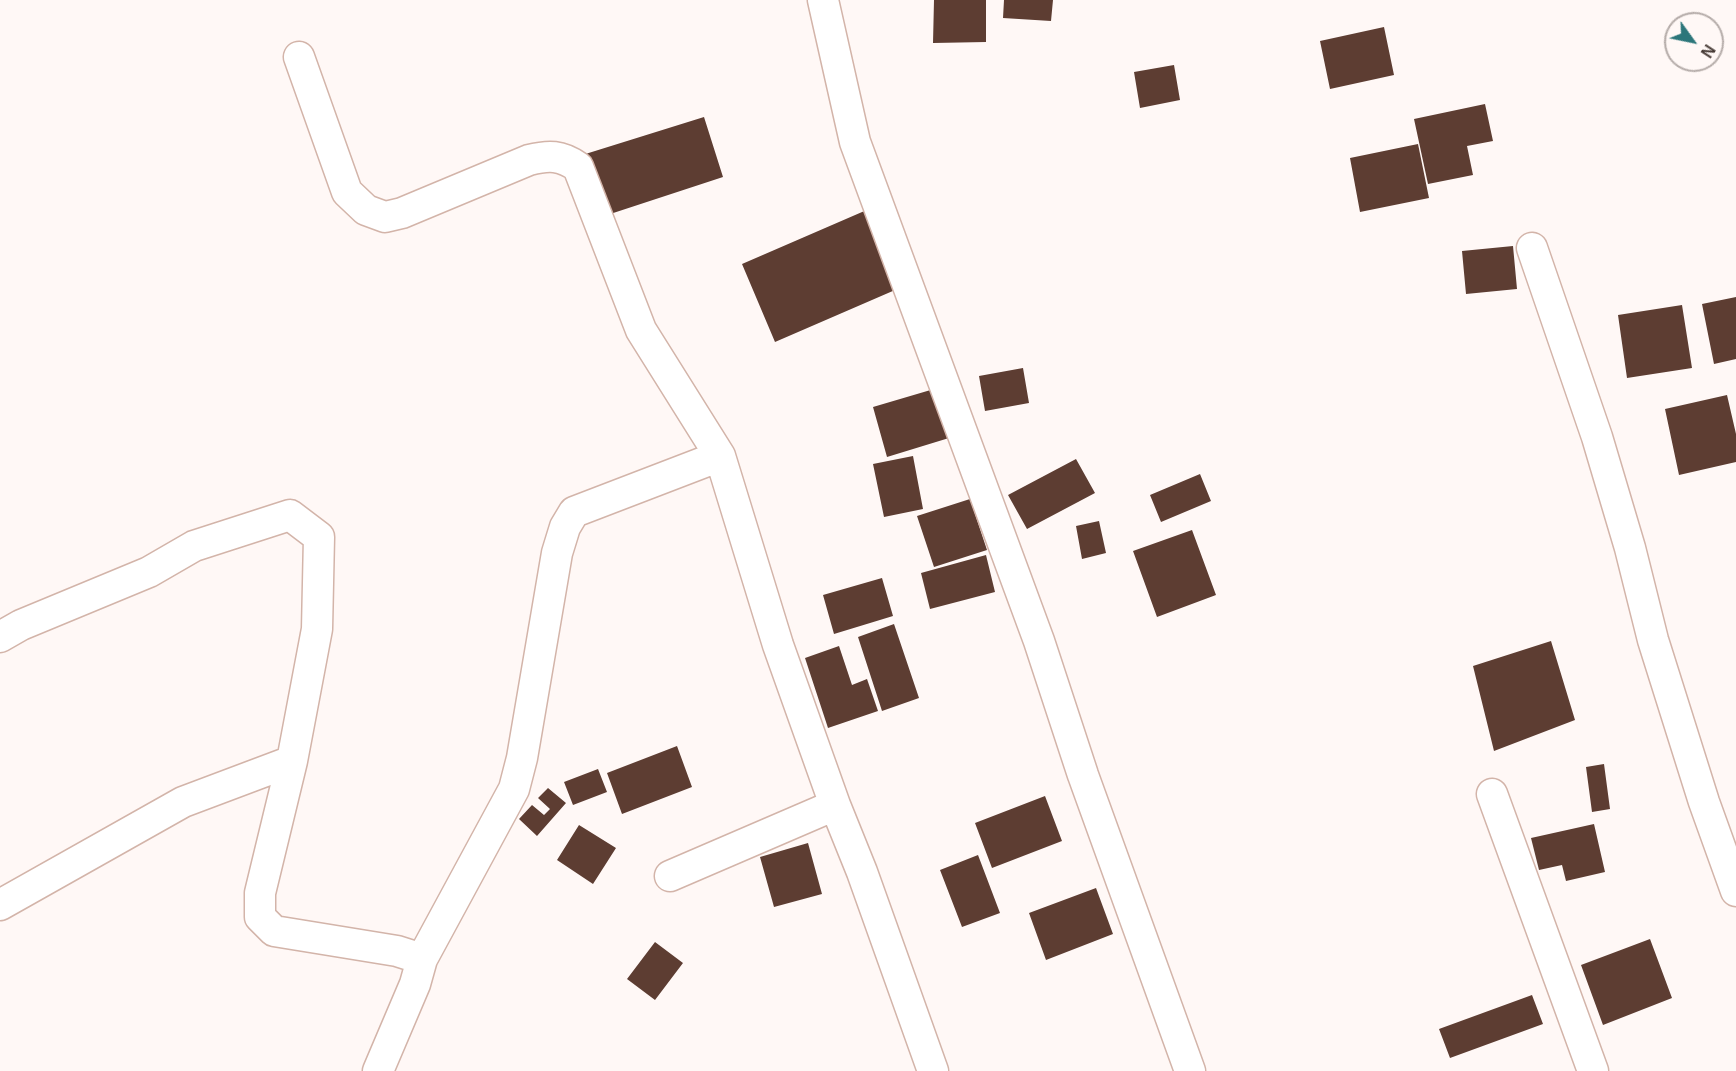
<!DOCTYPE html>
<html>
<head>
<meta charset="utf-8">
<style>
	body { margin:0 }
	#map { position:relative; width:1736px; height:1071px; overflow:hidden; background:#fff8f6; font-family:Helvetica,sans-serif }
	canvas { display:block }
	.north { position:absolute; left:1664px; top:12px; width:60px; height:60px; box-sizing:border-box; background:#fff8f6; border:2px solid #b5aca9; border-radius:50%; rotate:123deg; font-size:16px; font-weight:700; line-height:24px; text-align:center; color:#463a35 }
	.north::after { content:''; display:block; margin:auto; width:21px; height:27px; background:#2c767a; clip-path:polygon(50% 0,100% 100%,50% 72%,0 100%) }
</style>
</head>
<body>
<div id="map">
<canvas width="1736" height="1071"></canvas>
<div class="north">N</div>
</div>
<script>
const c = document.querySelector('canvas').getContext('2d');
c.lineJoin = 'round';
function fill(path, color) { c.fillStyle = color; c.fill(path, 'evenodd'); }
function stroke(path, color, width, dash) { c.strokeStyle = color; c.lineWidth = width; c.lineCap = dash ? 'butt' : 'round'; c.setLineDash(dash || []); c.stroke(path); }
const building = new Path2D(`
	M934,0H986V42L933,43Z
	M1004,0H1053L1051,21L1003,18Z
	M1384,27L1394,75L1330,89L1320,41Z
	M1174,65L1180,100L1140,108L1134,72Z
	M1485,104L1493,141L1467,146L1473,175L1428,184L1414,119Z
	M704,117L723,177L598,218L579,156Z
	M1418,144L1429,198L1360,212L1350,158Z
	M869,209L902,287L775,342L742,264Z
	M1513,246L1517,289L1466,294L1462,251Z
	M1736,297V359L1714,364L1702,304Z
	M1682,305L1692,368L1627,378L1618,315Z
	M1023,368L1029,403L985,411L979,376Z
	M934,389L949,438L887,457L873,407Z
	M1727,395L1736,434V462L1679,475L1665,409Z
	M913,456L923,509L884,517L873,464Z
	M1076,459L1095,493L1027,529L1008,495Z
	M1200,474L1211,501L1161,522L1150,495Z
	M970,499L987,550L934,567L917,516Z
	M1099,521L1106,553L1082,559L1076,526Z
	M1192,530L1216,595L1157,617L1133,551Z
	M986,555L995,592L930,609L921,573Z
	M882,578L893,616L834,634L823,595Z
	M894,624L919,698L882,711L858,637Z
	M1551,641L1575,720L1494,751L1473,666Z
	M839,646L852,685L867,679L878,711L828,728L805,658Z
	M677,746L692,787L622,814L607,773Z
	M1604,764L1610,809L1592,812L1586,767Z
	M598,769L607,792L573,805L564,782Z
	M548,788L566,803L537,836L519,819L532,805L544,815L550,809L538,798Z
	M1045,796L1062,841L992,868L975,823Z
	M1594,824L1605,872L1566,881L1562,865L1539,870L1531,838Z
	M579,825L616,848L593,884L557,860Z
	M808,843L822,894L774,907L760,857Z
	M978,855L1000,913L962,927L940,870Z
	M1096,888L1113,934L1046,960L1029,913Z
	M1650,939L1672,998L1603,1025L1581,965Z
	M655,942L683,963L655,1000L627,979Z
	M1532,995L1543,1024L1450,1058L1439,1029Z`);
const street = new Path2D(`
	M823,0L855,142L1039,641L1083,775L1190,1071
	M299,57L347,192L366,210L385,217L402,213L529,160C549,155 561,155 578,167L641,330L720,456L778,645L835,805L670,876
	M1532,248L1597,437L1630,548L1653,640L1704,802L1736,891
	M0,637L21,625L149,572L194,546L290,515L319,537L317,629L292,761L183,802L0,905
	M292,761L260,893V917L274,931L397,951L422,959L415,984L378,1071
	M1492,794L1593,1071
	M835,805L862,872L933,1071
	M422,959L514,789L522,758L557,553L565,527L574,512L720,456`);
fill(building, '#5d3d32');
stroke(street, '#d3b4a9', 33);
stroke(street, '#fff', 30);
</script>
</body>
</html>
